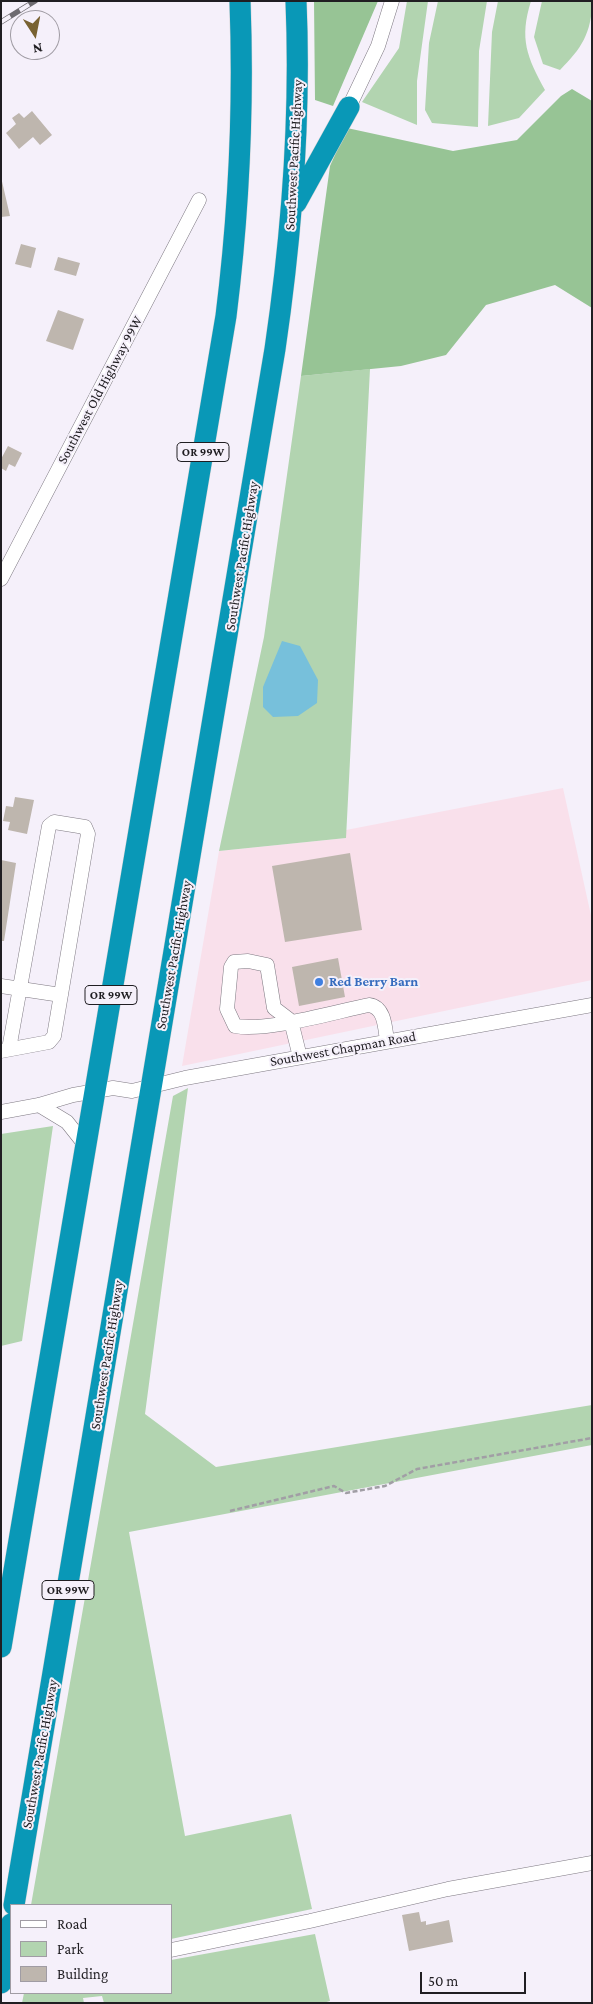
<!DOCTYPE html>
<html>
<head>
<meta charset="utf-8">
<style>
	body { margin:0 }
	#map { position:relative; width:593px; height:2004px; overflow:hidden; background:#f5f0fa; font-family:"Crimson Pro",serif }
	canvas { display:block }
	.frame { position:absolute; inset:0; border:2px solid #201e22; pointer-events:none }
	.legend { position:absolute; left:10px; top:1904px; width:162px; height:90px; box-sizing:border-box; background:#f5f0fa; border:1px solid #a09ca4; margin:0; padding:6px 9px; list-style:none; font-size:15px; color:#201e22 }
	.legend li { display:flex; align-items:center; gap:10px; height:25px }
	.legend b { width:25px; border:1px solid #a09ca4 }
	.north { position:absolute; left:10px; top:10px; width:50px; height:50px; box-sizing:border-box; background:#f5f0fa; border:1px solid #a09ca4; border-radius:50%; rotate:169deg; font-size:14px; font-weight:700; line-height:20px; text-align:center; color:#201e22 }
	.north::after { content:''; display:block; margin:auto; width:18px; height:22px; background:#796232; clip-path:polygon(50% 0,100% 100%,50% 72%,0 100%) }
	.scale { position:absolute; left:420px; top:1972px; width:106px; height:22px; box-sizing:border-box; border:2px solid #201e22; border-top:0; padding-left:6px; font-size:15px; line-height:18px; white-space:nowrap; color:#201e22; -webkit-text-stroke:4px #f5f0fa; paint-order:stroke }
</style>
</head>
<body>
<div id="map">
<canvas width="593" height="2004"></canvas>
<div class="frame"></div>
<ul class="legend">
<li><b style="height:6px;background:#fff"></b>Road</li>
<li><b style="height:14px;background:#b2d4b0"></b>Park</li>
<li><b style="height:14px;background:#beb6ae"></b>Building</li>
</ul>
<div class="north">N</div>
<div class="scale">50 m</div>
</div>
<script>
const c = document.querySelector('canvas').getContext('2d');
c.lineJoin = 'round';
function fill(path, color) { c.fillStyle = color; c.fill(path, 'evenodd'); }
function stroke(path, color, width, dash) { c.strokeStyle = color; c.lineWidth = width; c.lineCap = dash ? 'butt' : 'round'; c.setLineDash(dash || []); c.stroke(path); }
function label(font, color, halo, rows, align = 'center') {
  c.font = font + ' "Crimson Pro",serif'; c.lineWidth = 4; c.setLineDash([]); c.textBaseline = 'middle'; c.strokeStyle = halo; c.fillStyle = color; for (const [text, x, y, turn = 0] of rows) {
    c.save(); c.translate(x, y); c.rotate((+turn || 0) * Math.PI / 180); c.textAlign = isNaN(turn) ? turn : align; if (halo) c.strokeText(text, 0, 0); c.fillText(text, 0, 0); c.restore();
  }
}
const commercial = new Path2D(`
	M563,788L592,920V980L182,1066L219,851L346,838V830Z`);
const green = new Path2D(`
	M407,1H428L417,81V125L362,102L399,48Z
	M438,1H487L479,51L478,127L432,123L425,110L429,43Z
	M498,1H531C519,39 527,57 545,90L519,118L488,126L492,32Z
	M542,1H592C592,33 581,49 560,70L543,64L534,37Z
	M370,369L346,838L219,851L264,637L301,376Z
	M188,1088L145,1414L216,1467L592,1405V1445L129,1532L185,1836L291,1814L312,1909L171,1939V1905H31L173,1096Z
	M53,1126L22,1341L1,1346V1134Z
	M315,1934L330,2001L323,2003H104L102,1996L83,1998L84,2003H22L24,1993H171V1960Z`);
const forest = new Path2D(`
	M314,1H378L333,106L315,100Z
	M572,89L592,101V308L555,285L486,305L446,355L401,366L301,376L330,166L347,128L453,151L517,140L561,96Z`);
const water = new Path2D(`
	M282,641L300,646L318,680L317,703L298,716L273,717L263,707V687Z`);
const building = new Path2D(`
	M32,111L52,135L40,145L33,137L19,149L6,133L16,124L12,118L19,113L24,118Z
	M1,177L10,216L1,217Z
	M21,244L36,248L31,268L15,264Z
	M58,257L80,263L76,276L54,270Z
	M58,310L84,319L73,350L46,341Z
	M8,446L22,453L15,467L9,464L6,471L1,468V459Z
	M15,797L34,800L27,834L8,830L10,822L3,821L6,806L13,807Z
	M350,853L362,930L285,942L272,866Z
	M1,860L16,863L4,941H1Z
	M338,958L345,997L299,1006L292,967Z
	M419,1912L421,1922L426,1921V1925L449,1920L453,1942L409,1951L402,1915Z`);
const path = new Path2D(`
	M230,1511L334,1486L346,1493L385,1486L417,1469L592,1438`);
const minor = new Path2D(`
	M349,107L378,46L392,1
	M1,579L199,200
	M1,986L61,995
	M1,1051L49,1042L54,1036L88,834L85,827L54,822L49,826L9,1049
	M300,1057L291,1021L274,1008L267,965L248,961L234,962L231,967L227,1009L235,1026C267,1032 334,1012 369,1005C385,1007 385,1028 387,1041
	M39,1105L67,1122L86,1146
	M1,1112L39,1105L73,1095L113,1088L132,1091L185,1078L592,1005
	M171,1950L310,1921L448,1889L592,1863`);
const highway = new Path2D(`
	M296,203L349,107
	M1,1647L226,316C239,211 244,107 240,1
	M14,1905L275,349C292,233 301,118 296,1
	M1,1983L11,1924`);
const rail = new Path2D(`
	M1,22L35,1`);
const markers = [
	[319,982,5,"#3f7fe0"]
];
const shields = [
	[203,452,52],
	[111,995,52],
	[68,1590,52]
];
const shieldNames = [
	["OR 99W",203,452],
	["OR 99W",111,995],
	["OR 99W",68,1590]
];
const streetNames = [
	["Southwest Pacific Highway",294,155,-87],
	["Southwest Old Highway 99W",100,390,-62],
	["Southwest Pacific Highway",242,556,-81],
	["Southwest Pacific Highway",174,955,-80],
	["Southwest Chapman Road",343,1049,-10],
	["Southwest Pacific Highway",107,1355,-81],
	["Southwest Pacific Highway",40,1754,-80]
];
const shopNames = [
	["Red Berry Barn",329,982]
];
fill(commercial, '#f9e0eb');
fill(green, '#b2d4b0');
fill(forest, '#97c495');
fill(water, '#77c0db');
fill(building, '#beb6ae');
stroke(minor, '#7e7982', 15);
stroke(highway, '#d2d2d3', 22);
stroke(path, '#a19ea5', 2.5, [5, 2.5]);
stroke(minor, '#fff', 14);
stroke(highway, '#0998b7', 21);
stroke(rail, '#6d6a70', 5.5);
stroke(rail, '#f5f0fa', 4, [11]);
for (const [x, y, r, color] of markers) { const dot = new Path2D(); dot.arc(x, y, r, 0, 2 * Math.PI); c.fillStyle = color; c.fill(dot); stroke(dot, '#f5f0fa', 2); }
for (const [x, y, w] of shields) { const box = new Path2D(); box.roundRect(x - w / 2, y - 9.5, w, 19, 4); c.fillStyle = '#f5f0fa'; c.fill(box); stroke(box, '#201e22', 1); }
label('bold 12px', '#201e22', null, shieldNames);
label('14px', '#201e22', '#f5f0fa', streetNames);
label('bold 14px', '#366cbe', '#f5f0fa', shopNames, 'left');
</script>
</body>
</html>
